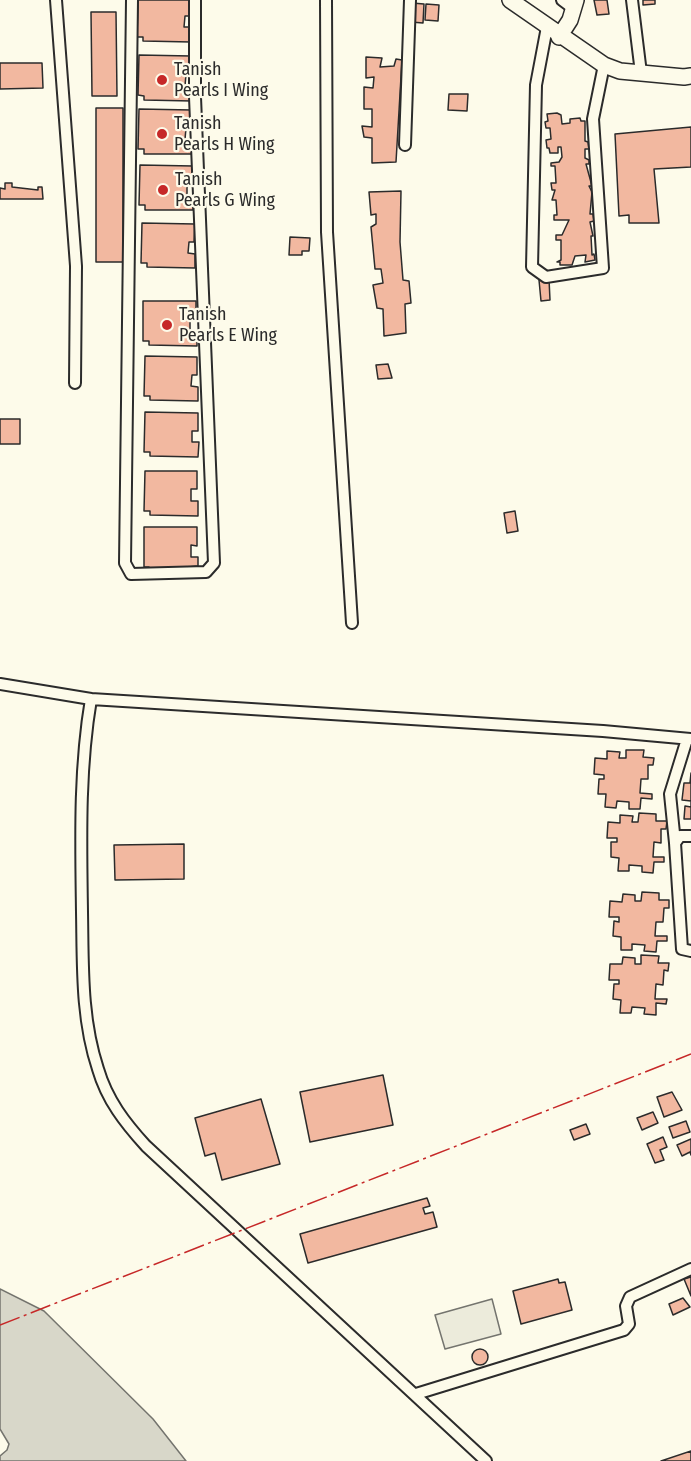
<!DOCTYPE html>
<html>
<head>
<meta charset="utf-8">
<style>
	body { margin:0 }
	canvas { display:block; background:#fdfbea }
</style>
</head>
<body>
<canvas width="691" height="1461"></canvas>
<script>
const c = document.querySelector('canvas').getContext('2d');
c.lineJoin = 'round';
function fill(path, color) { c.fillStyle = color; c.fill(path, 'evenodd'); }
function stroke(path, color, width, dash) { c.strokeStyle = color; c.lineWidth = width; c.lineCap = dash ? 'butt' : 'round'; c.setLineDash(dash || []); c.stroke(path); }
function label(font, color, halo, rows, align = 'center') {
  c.font = font + ' "Fira Sans Condensed",sans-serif'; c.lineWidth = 4.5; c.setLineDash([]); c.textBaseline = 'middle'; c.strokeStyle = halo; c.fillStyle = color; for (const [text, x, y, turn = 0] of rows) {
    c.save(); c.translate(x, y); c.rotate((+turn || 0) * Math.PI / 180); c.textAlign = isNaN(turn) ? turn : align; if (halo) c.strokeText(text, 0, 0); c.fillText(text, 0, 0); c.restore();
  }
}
const green = new Path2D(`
	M492,1299L501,1334L445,1349L435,1315Z`);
const water = new Path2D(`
	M0,1289L44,1311L153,1419L186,1461H0V1456L7,1450L9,1444L0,1429Z`);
const building = new Path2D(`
	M138,0H191L190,16H185L184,27H191V42L143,41V37H137Z
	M594,0H607L609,14L597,15Z
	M643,0H655V4L643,5Z
	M412,3L424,4L423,23L411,22Z
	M426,4L439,5L438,21L425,20Z
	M91,12H116L117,96H92Z
	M139,55L191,56V74H186L185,86H192V101L144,100V96L138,95Z
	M366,57L382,58L380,67L394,66L396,59L402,60L396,162L372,163V138L364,137L362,126L372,127V109H364V87L373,88L374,77L366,78Z
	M0,63H42L43,88L0,89Z
	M449,94H468L467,111L448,110Z
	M96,108H123V262H96Z
	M139,109L192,110L191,128H186L185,139L192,140V154H144V149H138Z
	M557,113L561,115L562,124L570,123V119L580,118L581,121H585V141L588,142L589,149H585V158L589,160V164H586L592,186H589L592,192L590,214H593L594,221L590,222L593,236H591L592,255L594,254L595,260L585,262L586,255L575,256L572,265H560V262H557L561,260V240H556V235H562L569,220H554V215H557L556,200H552L555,190H552L551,183H556L555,166H551V163L559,162L562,157L561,147H558V153H550L549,148H547L546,140L551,139L550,128H546L545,122L548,121L547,114Z
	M691,127V167L654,169L659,223H629V215L619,216L615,134Z
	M140,165L193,166L192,184H187V196H193V210H145V205H139Z
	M5,183H12V187L38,190V187H42L43,199H0V188L5,189Z
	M401,191L400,242L403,280L409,281L411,303L405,304L406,333L384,336L383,309L377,308L373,285L383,283L381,269H375L371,227L376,224V214L371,215L369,192Z
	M142,223L195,224L194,242H189L188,253L195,254V268L147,267V263H141Z
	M290,237L310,238L309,251H302V255H289Z
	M549,279L550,300L541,301L539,280Z
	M143,301H196V320H190V331H197V346L149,345V341H143Z
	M145,356L197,357V375H192L191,386L198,387V401L150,400V396H144Z
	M388,364L392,378L378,379L376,365Z
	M145,412L198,413V431H192V442H199L198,457L150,456V452H144Z
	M0,419H20V444H0Z
	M145,471H197V489H191V501H198V516L150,515V511H144Z
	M515,511L518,531L507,533L504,513Z
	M144,527H197V546L191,545V557H198V566L149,571V567H144Z
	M626,750H644L643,757L654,758L653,765H648V779H641L640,793L652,794V799L641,798L640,809H629V802L617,801L616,808L605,807L606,794H598L599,779H604V775L594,774L595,758L607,759V751L620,752L619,758H626Z
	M691,773V801L682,800L684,783H690Z
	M691,802V819H684L685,806L691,807Z
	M639,813L656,814V821H667L666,829H661V843L654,842L653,857H664V862H654L653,873L642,872V866L629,865V871H618L619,858L611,857V842H617V838H607L608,822L620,823V815L633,816L632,822H638Z
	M184,844V879L115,880L114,845Z
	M642,892L659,893V900H669V908H664L663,922H656L655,936H667V941H657L656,952L644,951L645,945L632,944V950H621V937L613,936L614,921L619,922V917H609L610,901L622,902L623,894L635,895V901H641Z
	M641,955L659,956L658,963H669L668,971L664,970L663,985L656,984L655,999H667L666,1004L656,1003V1015L644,1014L645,1008L632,1007L631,1013H620L621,1000L613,999L614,984H619V980H609L610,964H622L623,957L635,958V964H641Z
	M383,1075L393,1125L310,1142L300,1092Z
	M672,1092L682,1110L664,1117L657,1097Z
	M261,1099L280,1164L222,1180L215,1153L205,1156L195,1118Z
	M653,1112L658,1123L642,1130L637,1118Z
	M686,1121L690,1132L673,1138L669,1127Z
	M586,1124L590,1134L574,1140L570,1130Z
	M663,1137L667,1147L660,1150L664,1160L655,1163L647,1144Z
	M691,1139V1155L690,1152L682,1156L677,1145Z
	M427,1198L430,1206L423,1208L425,1214L433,1212L437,1227L308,1263L300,1234Z
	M691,1277V1296L684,1279Z
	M558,1279L559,1283L565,1282L572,1310L521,1324L513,1291Z
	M683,1298L690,1307L673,1315L669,1304Z
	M472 1357a8 8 0 1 1 16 0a8 8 0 1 1-16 0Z
	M691,1451V1461H661Z`);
const street = new Path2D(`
	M56,0L76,266L75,383
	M132,0L125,563L131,574L206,572L214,563L195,97V0
	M326,0L327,232L352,623
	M562,0L574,9
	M632,0L641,73
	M547,27L536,85L532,267L546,277L603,268L593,119L604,65
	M405,145L410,0
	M0,684L91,699
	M691,836H680L675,843L682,949L691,951
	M675,843L670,794L687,739
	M416,1394L624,1330L629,1324L626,1306L630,1297L691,1269
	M486,1461L146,1146C125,1123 107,1100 98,1069C81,1018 83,965 82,912C81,840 79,770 91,699L603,731L691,739`);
const secondary = new Path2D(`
	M510,0L604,65L620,71L684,77L691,76
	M559,37L570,20L576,0`);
const power = new Path2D(`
	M0,1325L691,1054`);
const markers = [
	[162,80,6,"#c62828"],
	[162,134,6,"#c62828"],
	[163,190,6,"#c62828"],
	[167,325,6,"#c62828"]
];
const poiNames = [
	["Tanish",174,70],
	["Pearls I Wing",174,91],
	["Tanish",174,124],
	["Pearls H Wing",174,145],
	["Tanish",175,180],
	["Pearls G Wing",175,201],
	["Tanish",179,315],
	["Pearls E Wing",179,336]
];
fill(green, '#ecebdb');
stroke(green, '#74746e', 1.5);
fill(water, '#d8d7c9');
stroke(water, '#74746e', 1.5);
fill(building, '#f2b8a0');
stroke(building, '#2b2b2b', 1.5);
stroke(street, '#2b2b2b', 14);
stroke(secondary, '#2b2b2b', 18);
stroke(street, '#fdfbea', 10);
stroke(secondary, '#fdfbea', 15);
stroke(power, '#c62828', 1.5, [21, 4.5, 3, 4.5]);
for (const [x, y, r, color] of markers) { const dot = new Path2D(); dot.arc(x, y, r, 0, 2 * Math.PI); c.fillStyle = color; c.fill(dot); stroke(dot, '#fdfbea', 2); }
label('18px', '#2b2b2b', '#fdfbea', poiNames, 'left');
</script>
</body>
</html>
